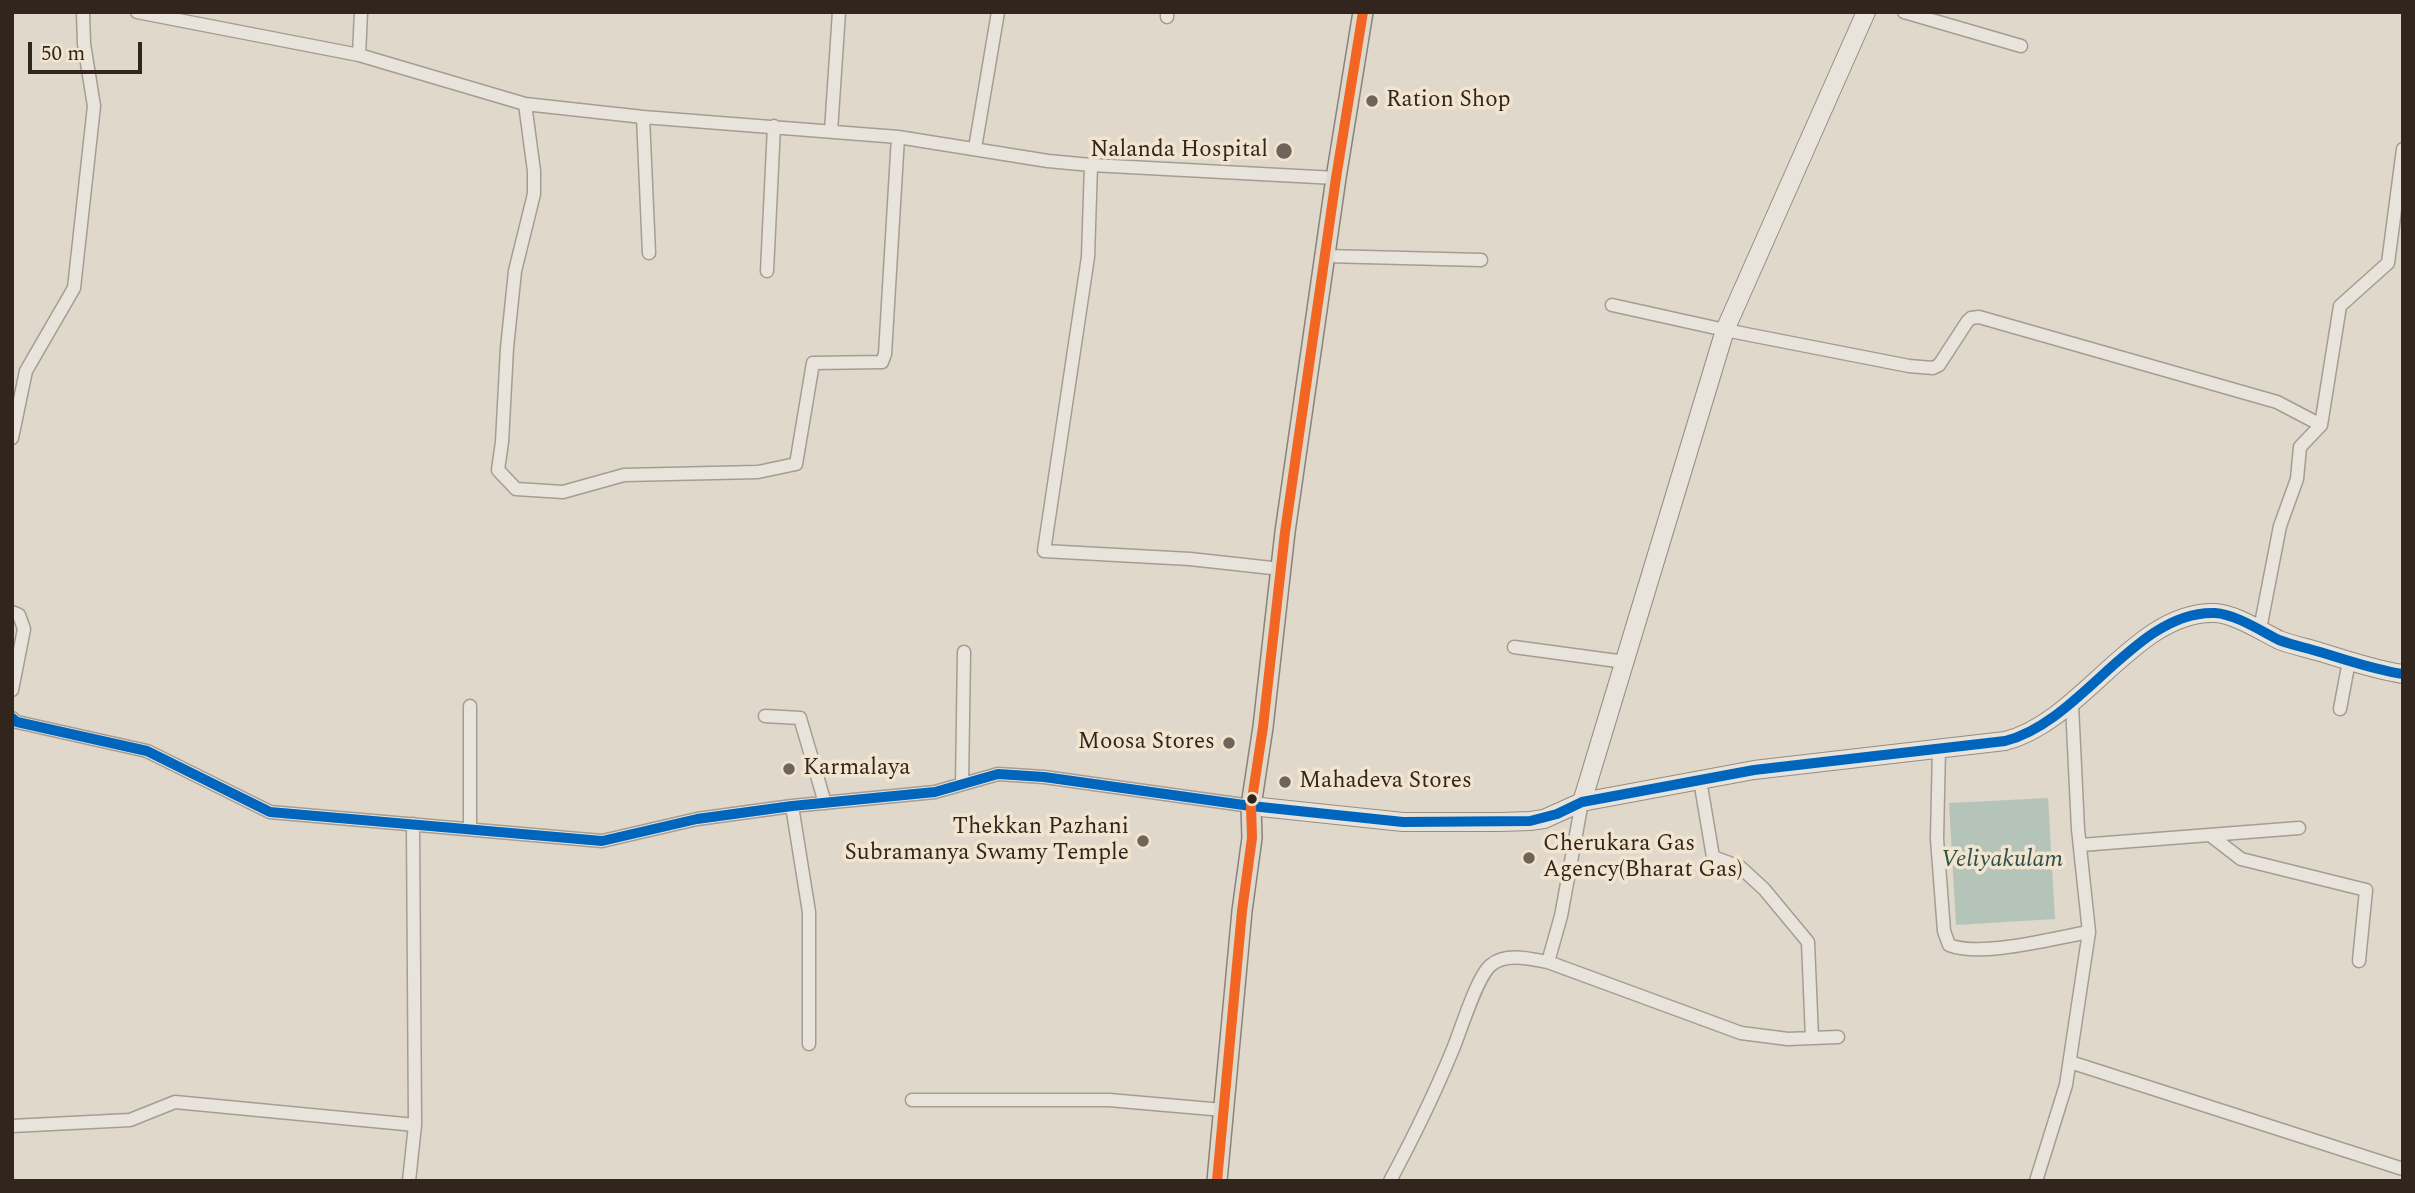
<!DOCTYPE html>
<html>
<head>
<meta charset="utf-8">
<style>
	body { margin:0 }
	#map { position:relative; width:2415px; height:1193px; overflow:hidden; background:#e0d8ca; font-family:Spectral,serif }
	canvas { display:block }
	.frame { position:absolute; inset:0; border:14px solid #31251d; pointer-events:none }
	.scale { position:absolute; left:28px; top:42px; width:114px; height:32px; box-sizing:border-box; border:4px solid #31251d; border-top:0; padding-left:9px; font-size:21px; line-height:24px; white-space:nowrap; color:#31251d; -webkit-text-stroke:5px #f1e5cf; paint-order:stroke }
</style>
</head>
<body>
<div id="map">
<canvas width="2415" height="1193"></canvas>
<div class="frame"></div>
<div class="scale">50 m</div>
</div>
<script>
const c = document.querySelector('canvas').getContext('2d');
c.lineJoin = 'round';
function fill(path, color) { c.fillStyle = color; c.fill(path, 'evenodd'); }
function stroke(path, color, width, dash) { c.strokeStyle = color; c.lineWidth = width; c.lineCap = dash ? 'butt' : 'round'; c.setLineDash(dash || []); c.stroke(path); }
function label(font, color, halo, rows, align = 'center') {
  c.font = font + ' Spectral,serif'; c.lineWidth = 7; c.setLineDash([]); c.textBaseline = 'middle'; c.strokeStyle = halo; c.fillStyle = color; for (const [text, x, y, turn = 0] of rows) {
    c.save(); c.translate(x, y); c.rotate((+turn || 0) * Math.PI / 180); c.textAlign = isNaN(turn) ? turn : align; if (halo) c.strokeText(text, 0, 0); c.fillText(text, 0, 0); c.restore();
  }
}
const water = new Path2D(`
	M2048,798L2055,919L1956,925L1949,803Z`);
const street = new Path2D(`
	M137,12L359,55L525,104L643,117L898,137L1048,161L1091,165L1336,178
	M1904,12L2021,46
	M1167,17V12
	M359,55L361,12
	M525,104L534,171V194L515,271L507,348L502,442L498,470L516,489L563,492L624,475L758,472L796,464L813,363L882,362L885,354L898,137
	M643,117L649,253
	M831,131L839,12
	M975,148L998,12
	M1091,165L1088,257L1044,551L1190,559L1281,569
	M1325,256L1481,260
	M767,271L774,126
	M1612,305L1725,330L1909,366L1933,368L1939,365L1967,322L1971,318L1979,317L2277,402L2321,425L2300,447L2297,479L2280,526L2260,629
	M2321,425L2340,306L2388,263L2403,149
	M12,438L26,371L74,288L94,106L84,44L83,12
	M12,612L19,615L24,629L12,690
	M1514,647L1625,662
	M2340,709L2349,661
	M765,716L800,718L825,803
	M12,718L17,722L147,751L270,812L602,841L697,819L792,806L935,792L998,774L1044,777L1251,806
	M1939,748L1937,839L1944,931L1949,945C1981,958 2054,938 2089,932
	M1700,780L1713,857L1740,867L1764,889L1808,942L1812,1038
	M962,784L964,652
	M792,806L809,912V1044
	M470,829V706
	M2210,835L2241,859L2366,890L2359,961
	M2081,845L2299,828
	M1548,962L1741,1033L1788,1039L1838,1037
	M2070,1062L2403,1169
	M912,1100H1109L1223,1110
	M12,1126L130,1120L175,1102L415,1125
	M409,1181L415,1125L413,824
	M1390,1181C1413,1138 1435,1093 1453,1049C1461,1030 1477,976 1491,965C1506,952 1531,959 1548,962L1561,916L1582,802
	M2036,1181L2066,1085L2089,932L2078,829L2072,705`);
const secondary = new Path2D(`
	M1582,802L1725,330L1866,12
	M1251,806L1403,822H1500L1530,821L1544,819L1582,802L1754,770L2005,741C2082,722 2136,610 2215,613C2235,614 2261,631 2279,640C2292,645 2307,648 2320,652C2347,660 2375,670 2403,674`);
const primary = new Path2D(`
	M1217,1181L1242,911L1252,838L1251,806L1263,727L1285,532L1336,178L1363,12`);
const bus1 = new Path2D(`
	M12,718L17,722L147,751L270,812L602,841L697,819L792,806L935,792L998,774L1044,777L1251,806L1403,822L1530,821L1557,814L1582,802L1754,770L2005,741C2082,722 2136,610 2215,613C2235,614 2261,631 2279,640C2292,645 2307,648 2320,652C2347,660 2375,670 2403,674`);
const bus2 = new Path2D(`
	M1217,1181L1242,911L1252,838L1251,806L1263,727L1285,532L1336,178L1363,12`);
const markers = [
	[1372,101,7,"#6e645a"],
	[1284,151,9,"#6e645a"],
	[1229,743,7,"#6e645a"],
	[789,769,7,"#6e645a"],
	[1285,782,7,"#6e645a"],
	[1252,799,6,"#31251d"],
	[1143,841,7,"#6e645a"],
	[1529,858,7,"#6e645a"]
];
const poiNames = [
	["Ration Shop",1386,101],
	["Nalanda Hospital",1268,151,"right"],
	["Moosa Stores",1215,743,"right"],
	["Karmalaya",803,769],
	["Mahadeva Stores",1299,782],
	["Thekkan Pazhani",1129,828,"right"],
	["Subramanya Swamy Temple",1129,854,"right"],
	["Cherukara Gas",1543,845],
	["Agency(Bharat Gas)",1543,871]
];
const waterNames = [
	["Veliyakulam",2002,861]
];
fill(water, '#b5c4b9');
stroke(street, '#a59d93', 15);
stroke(secondary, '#948d83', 20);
stroke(primary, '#8a837a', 22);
stroke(street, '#e8e3db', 12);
stroke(secondary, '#e8e3db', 18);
stroke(primary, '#dfd8cd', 19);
stroke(bus1, '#0065bd', 10);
stroke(bus2, '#f26522', 10);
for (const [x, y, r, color] of markers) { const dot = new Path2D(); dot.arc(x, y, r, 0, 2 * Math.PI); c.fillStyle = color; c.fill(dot); stroke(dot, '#f1e5cf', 2.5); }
label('23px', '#31251d', '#f1e5cf', poiNames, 'left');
label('italic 24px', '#2e504b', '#f1e5cf', waterNames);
</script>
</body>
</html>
